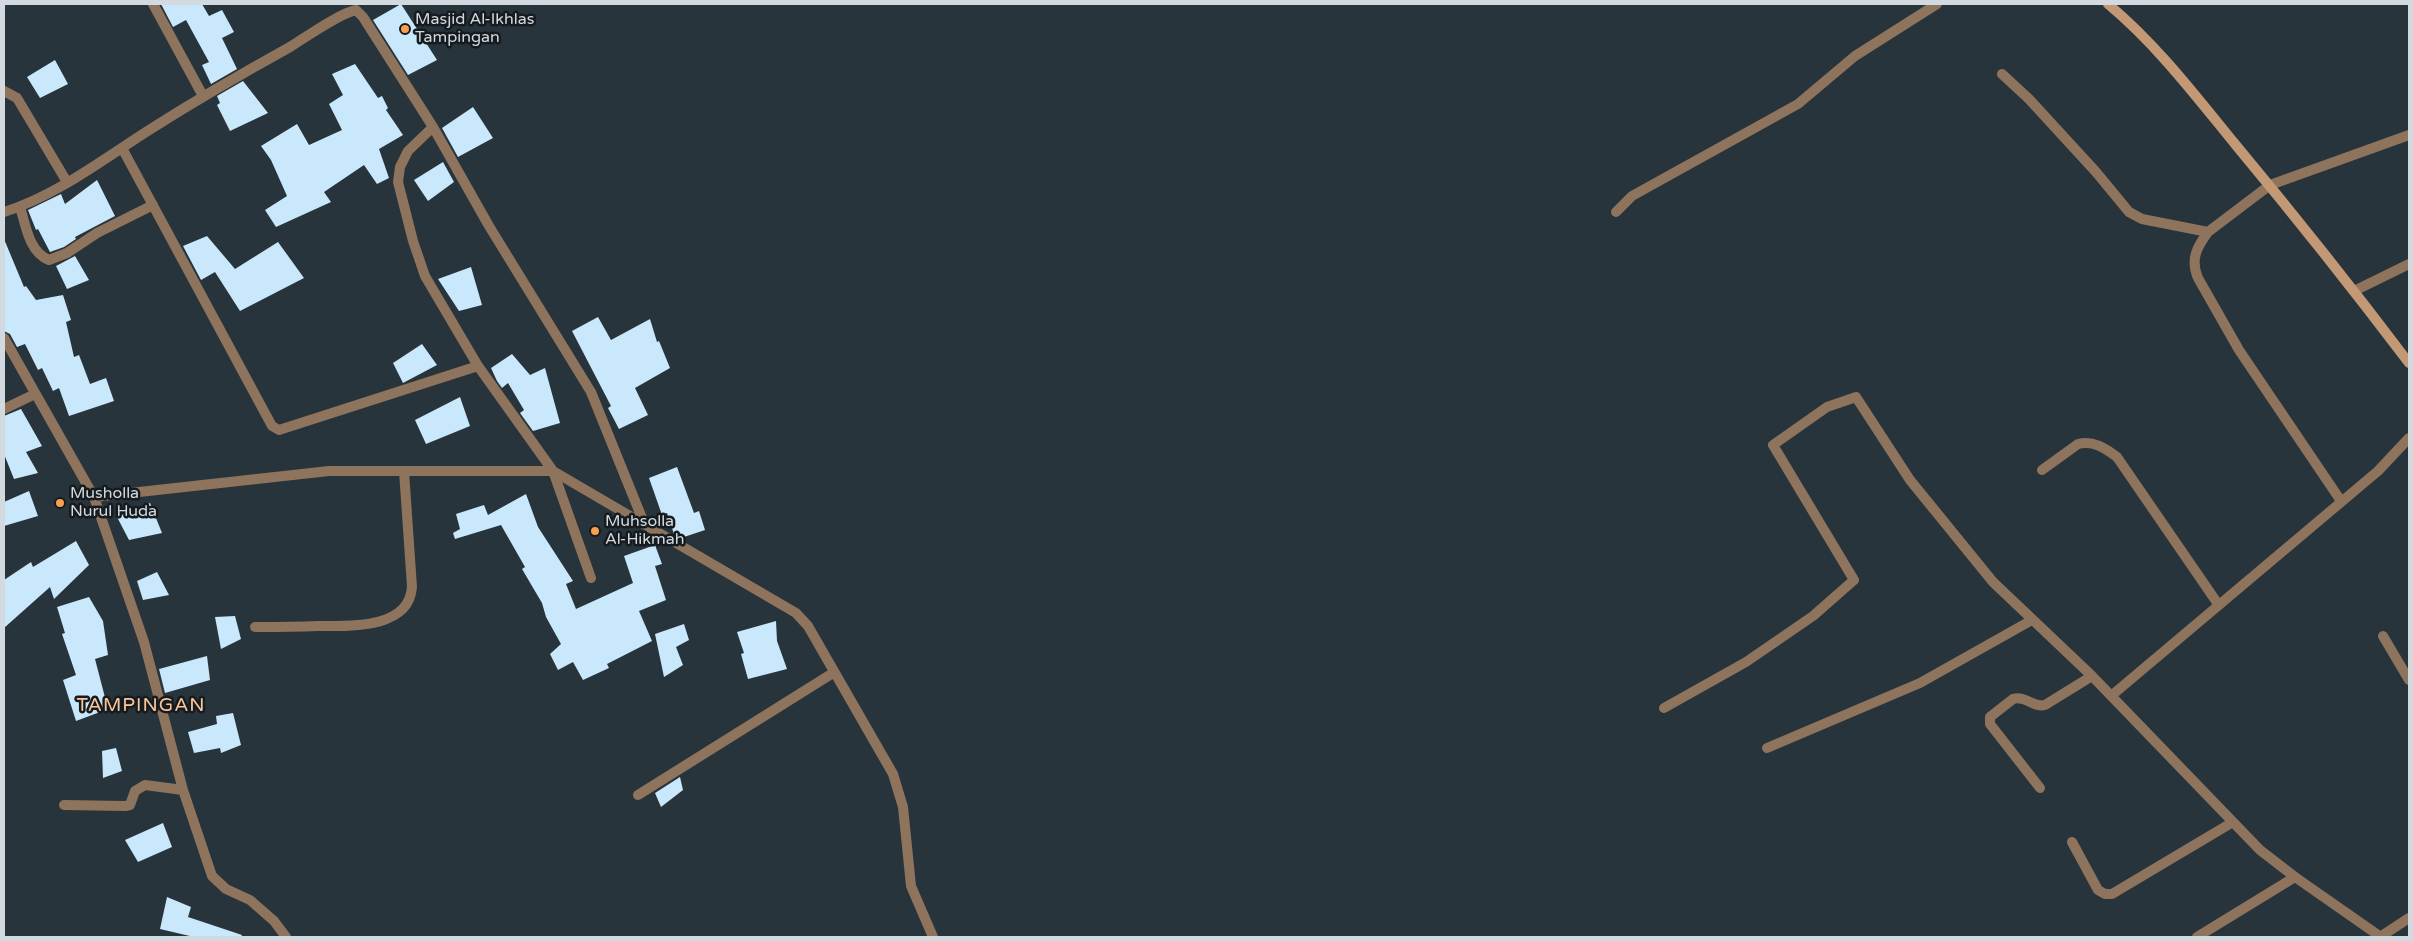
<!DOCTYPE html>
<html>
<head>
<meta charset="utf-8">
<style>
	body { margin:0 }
	#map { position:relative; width:2413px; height:941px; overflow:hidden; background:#28343b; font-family:"Varela Round",sans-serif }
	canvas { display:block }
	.frame { position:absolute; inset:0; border:5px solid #d3dadf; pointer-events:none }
</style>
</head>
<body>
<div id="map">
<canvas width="2413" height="941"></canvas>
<div class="frame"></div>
</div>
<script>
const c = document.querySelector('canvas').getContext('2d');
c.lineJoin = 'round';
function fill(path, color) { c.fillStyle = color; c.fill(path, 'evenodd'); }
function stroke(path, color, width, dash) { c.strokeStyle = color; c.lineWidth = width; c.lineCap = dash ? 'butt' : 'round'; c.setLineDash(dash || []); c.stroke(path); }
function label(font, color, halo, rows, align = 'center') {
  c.font = font + ' "Varela Round",sans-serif'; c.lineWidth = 5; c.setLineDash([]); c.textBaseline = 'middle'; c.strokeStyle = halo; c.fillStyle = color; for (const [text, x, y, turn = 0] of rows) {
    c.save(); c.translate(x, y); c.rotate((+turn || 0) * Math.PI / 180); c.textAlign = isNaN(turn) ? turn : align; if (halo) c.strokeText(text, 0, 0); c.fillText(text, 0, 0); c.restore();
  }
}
const building = new Path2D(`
	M161,4H202L209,16L222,10L234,32L222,38L237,69L211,84L202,65L209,62L186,20L173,27Z
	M401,4L437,60L408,75L373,20Z
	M55,60L68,84L40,98L27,77Z
	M355,64L378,98L382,96L388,108L386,110L403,135L379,149L389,178L377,184L364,165L324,192L331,202L276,227L265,210L287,196L271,160L261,146L297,124L309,145L342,130L329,104L343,95L332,74Z
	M243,81L268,113L230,131L217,105L220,103L217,96Z
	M473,107L493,138L458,157L442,128Z
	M443,162L454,182L428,201L414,180Z
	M97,180L115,216L75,237L76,239L64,247L50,252L38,229L36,230L28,210L61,194L65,204Z
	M207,236L235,269L278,242L304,278L240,311L215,272L201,280L183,246Z
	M4,239L24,287L26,286L36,300L63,295L71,320L66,322L74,357L79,355L90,384L106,378L114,401L69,416L59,388L53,391L42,368L38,370L25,344L17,347L10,334L4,331Z
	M75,256L89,280L67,289L56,266Z
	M471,267L482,305L459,311L438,279Z
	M598,317L611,340L650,319L657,342L659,341L670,368L635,388L648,415L619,429L608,408L611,406L572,331Z
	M422,344L437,365L403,383L393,363Z
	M512,354L530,375L545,368L560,423L533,431L520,413L524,410L508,383L502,388L497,381L491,368Z
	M460,397L470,426L426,444L415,420Z
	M21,409L42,446L26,452L38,473L14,479L4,454V416Z
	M677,467L694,513L699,511L705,530L681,538L674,534L667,513L662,515L649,478Z
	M29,491L38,516L4,526V502Z
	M526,494L538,527L573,581L566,584L576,609L633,583L624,556L655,545L662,564L655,566L666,600L639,611L652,641L607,664L609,668L583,680L573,662L558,670L550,654L561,644L546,617L542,603L522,569L525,567L501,525L455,539L453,533L460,529L456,514L484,505L488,515Z
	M150,503L162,533L129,540L117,517Z
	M76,541L89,565L54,599L50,587L4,628V580L31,562L33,567Z
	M157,572L169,595L143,600L137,581Z
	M89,597L103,621L108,655L95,659L108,709L76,721L63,680L76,675L62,634L65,633L57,607Z
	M235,616L241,639L221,649L215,617Z
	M776,621L777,641L787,669L748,679L741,654L744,653L737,632Z
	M684,624L689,640L676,647L683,665L664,677L655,634Z
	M207,656L210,680L165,693L159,669Z
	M233,713L241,745L221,753L220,748L194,753L188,732L217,724L216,716Z
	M116,748L122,771L103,778L102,751Z
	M680,777L683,790L661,807L655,793Z
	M163,823L172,847L138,862L125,840Z
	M167,897L191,907L188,917L242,935L241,937H194L160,929Z`);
const street = new Path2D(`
	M153,4L203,96
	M2002,74L2029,99L2096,172L2129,212L2142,219L2208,232L2270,185L2409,135
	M4,91L17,98L67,182
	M433,127L408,151L400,167L398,182L413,241L425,276L478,366L553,471L591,578
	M122,148L272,426L279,430L478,366
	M20,207C26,226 29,252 49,260L67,253L97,233L153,205
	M4,212C55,196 101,161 146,132C193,102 241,74 290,47C306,37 340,13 356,10L363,17L433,127L489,226L591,392L644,523
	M1616,212L1632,196L1798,104L1855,56L1937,4
	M2208,232C2197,247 2190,259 2198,278L2239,350L2341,501
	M2354,291L2409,264
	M4,338L94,497L144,642L183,790L212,876L226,889L250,900L274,921L286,937
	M4,409L35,394
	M2042,470L2078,444C2093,440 2105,448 2117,457L2218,604
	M94,497L329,471H553L796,613L808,626L893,774L903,807L911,886L933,937
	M255,627C276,627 296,627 317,626C347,626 409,630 412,587L404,471
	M2383,636L2409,680
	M2111,696L2378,471L2409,438
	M1664,708L1746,662L1813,616L1854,580L1773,445L1827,407L1856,397L1910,480L1993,582L2092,676L2260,850L2295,877L2381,937
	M1767,748L1920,683L2032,620
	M2040,788L1990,724V717L2013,699C2025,695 2034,708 2045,705L2092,676
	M638,795L833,673
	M64,805L125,806L130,805L135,791L145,785L183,790
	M2072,842L2098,890L2105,894H2112L2233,822
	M2197,937L2295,877
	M2380,937L2409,918`);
const secondary = new Path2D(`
	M2108,4C2157,45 2195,95 2235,144C2295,216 2353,289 2409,363`);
const markers = [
	[405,29,5,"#f9a04c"],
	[60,503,5,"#f9a04c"],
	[595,531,5,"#f9a04c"]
];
const poiNames = [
	["Masjid Al-Ikhlas",415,20],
	["Tampingan",415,38],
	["Musholla",70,494],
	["Nurul Huda",70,512],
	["Muhsolla",605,522],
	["Al-Hikmah",605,540]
];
const quarterNames = [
	["TAMPINGAN",141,706]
];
fill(building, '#c9e8fb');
stroke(street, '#8e735d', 10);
stroke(secondary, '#c39874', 10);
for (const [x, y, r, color] of markers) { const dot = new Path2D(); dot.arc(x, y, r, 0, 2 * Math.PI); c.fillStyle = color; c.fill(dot); stroke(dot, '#151b1e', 2); }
label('16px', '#d3dadf', '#151b1e', poiNames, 'left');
c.letterSpacing = '1px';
label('19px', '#f9c69c', '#151b1e', quarterNames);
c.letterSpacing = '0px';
</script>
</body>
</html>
